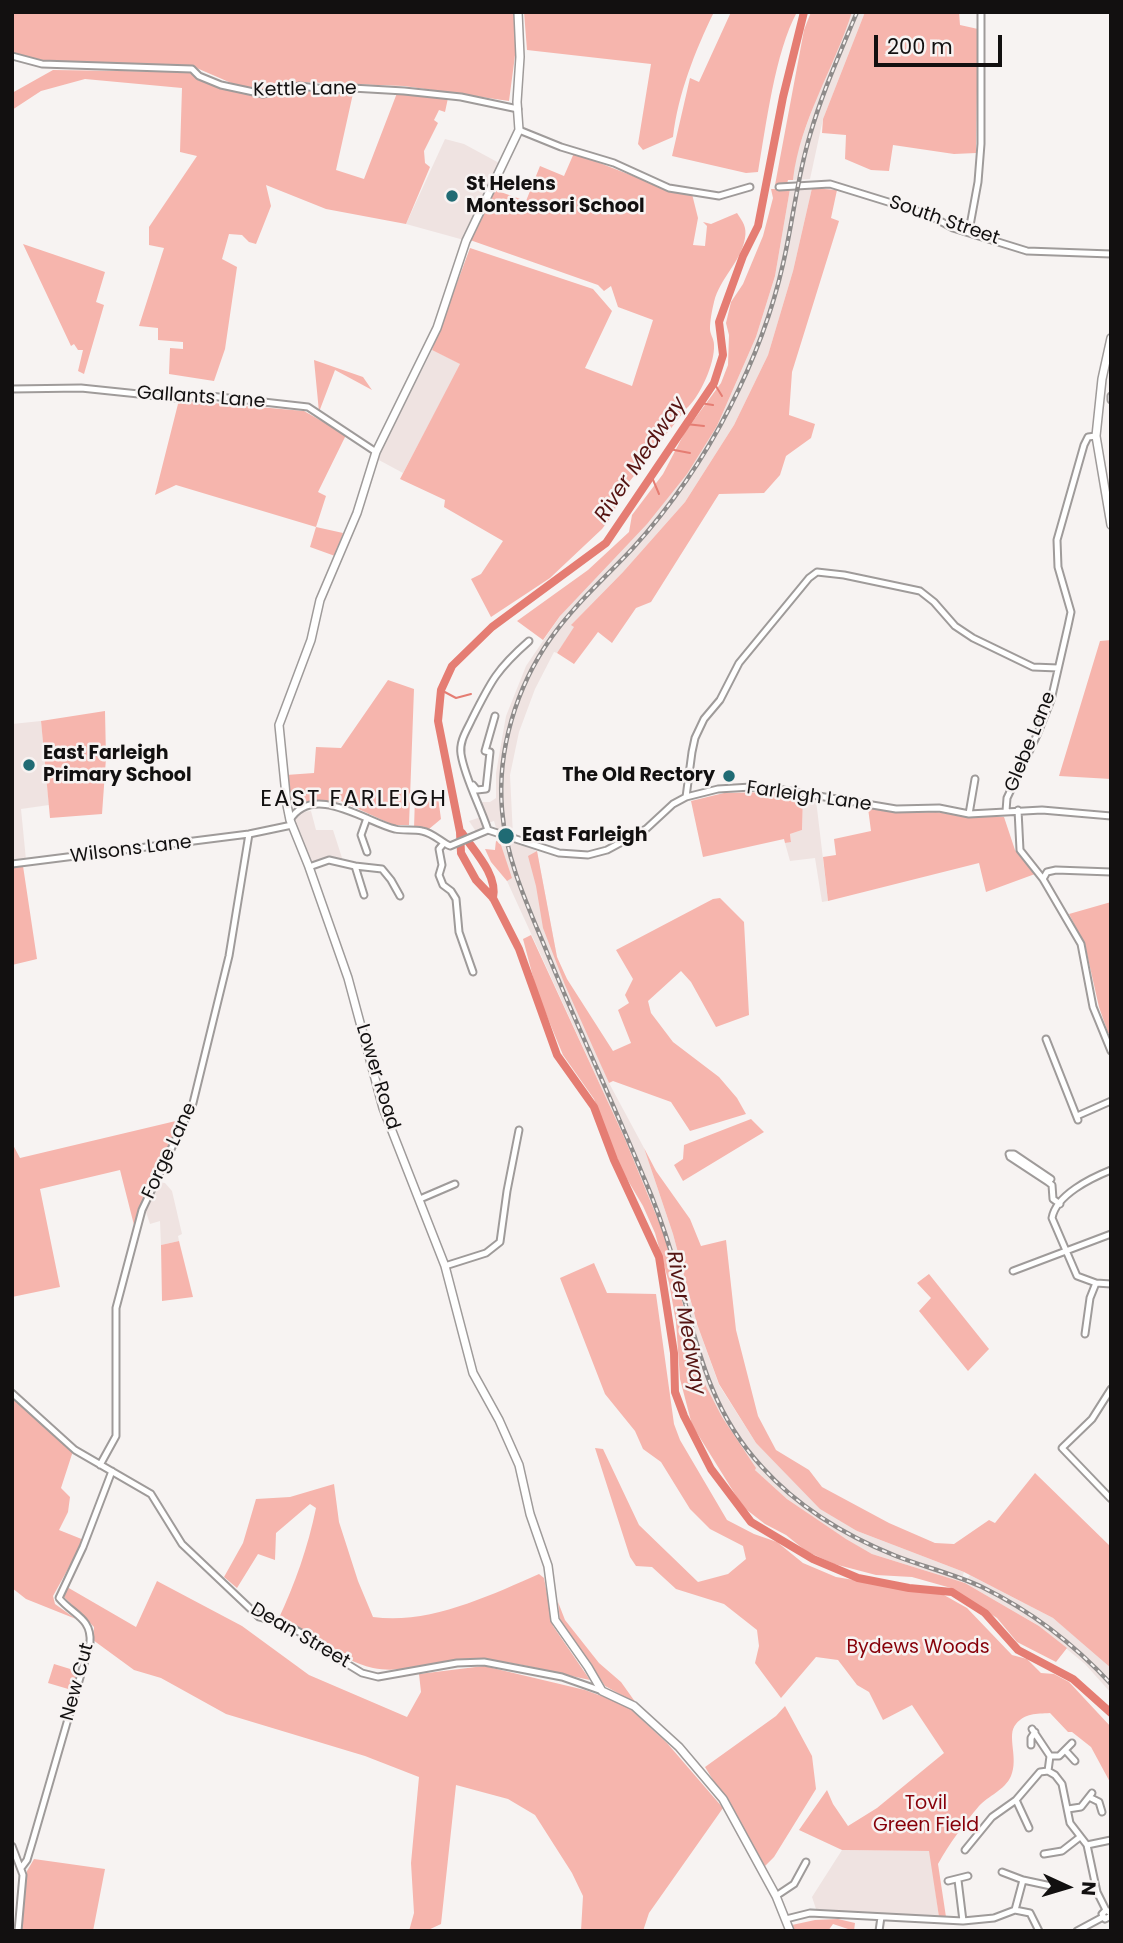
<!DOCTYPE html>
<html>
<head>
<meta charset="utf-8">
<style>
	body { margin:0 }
	#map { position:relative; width:1123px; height:1943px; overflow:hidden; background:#f7f3f2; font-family:Poppins,sans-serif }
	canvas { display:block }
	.frame { position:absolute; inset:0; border:14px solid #121010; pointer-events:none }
	.north { position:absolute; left:1032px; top:1852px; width:70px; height:70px; -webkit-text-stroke:5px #f7f3f2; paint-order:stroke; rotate:94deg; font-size:19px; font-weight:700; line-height:28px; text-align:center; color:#121010 }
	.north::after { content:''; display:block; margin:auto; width:24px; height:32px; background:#121010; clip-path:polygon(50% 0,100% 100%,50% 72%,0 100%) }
	.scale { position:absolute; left:874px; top:35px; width:128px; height:32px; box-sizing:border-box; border:4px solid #121010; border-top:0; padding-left:9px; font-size:21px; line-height:24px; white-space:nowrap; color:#121010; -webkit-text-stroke:5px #f7f3f2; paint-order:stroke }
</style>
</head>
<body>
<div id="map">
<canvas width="1123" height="1943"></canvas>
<div class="frame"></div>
<div class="north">N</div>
<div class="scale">200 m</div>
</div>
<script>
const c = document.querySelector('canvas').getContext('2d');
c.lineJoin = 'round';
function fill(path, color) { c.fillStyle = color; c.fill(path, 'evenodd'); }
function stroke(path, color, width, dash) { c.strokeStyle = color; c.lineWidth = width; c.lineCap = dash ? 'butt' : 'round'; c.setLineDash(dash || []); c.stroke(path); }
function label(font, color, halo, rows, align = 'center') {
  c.font = font + ' Poppins,sans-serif'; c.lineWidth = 5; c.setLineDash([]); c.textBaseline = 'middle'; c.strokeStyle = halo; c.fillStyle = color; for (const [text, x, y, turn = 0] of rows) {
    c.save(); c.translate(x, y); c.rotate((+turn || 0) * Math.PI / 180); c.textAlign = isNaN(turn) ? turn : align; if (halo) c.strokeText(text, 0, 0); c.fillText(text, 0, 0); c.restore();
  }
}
const built = new Path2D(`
	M852,12H865L823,119L810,179L793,180L795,158L820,87Z
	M445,139L464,144L501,164L464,240L406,224Z
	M812,188L793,271L768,355L734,425L685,502L623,572L572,624L575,627L557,653L554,652L535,689L519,732L510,775L513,836L497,831L494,821L488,823L477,833L469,821L484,816L480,802H490L496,798V773L506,716L526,666L560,616L717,426L756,337L775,276L790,189Z
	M432,350L461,364L403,473L377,459Z
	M41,721L49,805L21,809L26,860L12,861V724Z
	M803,797L816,800L828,901L822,902L815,858L790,861L785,843L791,841L790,834L802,830Z
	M311,811L316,830H333L343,861L324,858L312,863L292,818L301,812Z
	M501,837L537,851L557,957L609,1083L644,1148L673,1234L697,1324L719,1385L756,1443L781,1467L857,1531L964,1572L961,1582L872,1554L845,1539L787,1499L754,1469L724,1432L689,1365L688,1331L679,1286L663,1232L625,1139L507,881L495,850L496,841Z
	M157,1182L165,1183L172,1191L182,1234L178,1236L179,1241L161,1245L160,1221L150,1224L145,1209Z
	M970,1575L1053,1618L1106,1662L1111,1668V1693L1085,1664L1039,1626L965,1583Z
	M842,1850L930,1851L939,1917L817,1912L812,1897Z`);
const green = new Path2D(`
	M12,12H514L516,48L509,101L404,86L298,82L270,90L245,89L192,66L43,61L12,55Z
	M524,12H714C695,51 678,94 673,137L643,150L638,144L651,64L527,50Z
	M731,12H797C775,52 766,126 758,172L746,173L672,156L690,78L699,82Z
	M811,12H852C834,69 800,120 793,180H788L787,184L775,185L804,30Z
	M865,12H959L960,25L978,29L976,153L954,154L893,145L889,171L871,170L845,159L846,135L822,133L823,119Z
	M53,70L191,72L198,80L224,89L269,98L306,88L328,93L354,89L336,170L364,179L397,93L448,98L445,112L439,110L434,120L438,123L424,151L425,163L430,167L406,224L326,209L266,185L271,206L256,244L249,242L242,235L229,234L222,259L237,267L225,349L214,381L169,374L170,348L183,349V342L158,340V328L139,326L164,248L149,245V227L197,156L180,152L182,88L85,79L41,91L12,110V93Z
	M574,153L669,190L692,194L698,218L693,245L705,246L707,226L703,222L711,224L737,213C743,222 747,227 745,238C741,262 720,278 714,302C712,310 710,321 710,329C710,334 714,339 714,345C715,363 700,397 686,409L619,495L614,513L602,529L550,578L491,617L471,579L481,574L503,541L444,507L445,500L400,479L460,364L432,350L470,248L593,289L612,311L585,368L632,386L653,320L618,307L611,286L604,291L598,285L470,240L495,190L526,201L540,166L564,176Z
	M812,188L837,190L831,218L839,221L792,372L789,415L815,424L811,438L786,456L780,475L764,493L719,494L651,602L636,608L612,643L598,632L574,664L557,653L574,627L571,625L623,572L685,502L734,425L768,355L793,271Z
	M771,189H790L775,276L756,337L717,426L687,474L647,524L560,616L543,640L517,621L588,570L629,532L632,515L663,474L685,432L721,383L728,365L729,335L726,323L731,302L743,284L763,236L773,198Z
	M23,244L105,272L96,302L104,305L84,374L78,371L83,350H78L74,344L71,346Z
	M314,360L363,377L372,390L335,370L319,412Z
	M179,400L304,411L346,435L318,492L326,496L316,527L343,533L335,556L310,547L316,527L176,485L155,495Z
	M1111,640V779L1059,776L1100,641Z
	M388,680L414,689L409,825H393L341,801L295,807L290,804L286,775L314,773L316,747L341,748Z
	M105,711L106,758L102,814L50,818L41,721Z
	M770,792L803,797L802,830L790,834L791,842L785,843L784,839L703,857L691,801L724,793Z
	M415,796L438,797L441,819L429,829H414Z
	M868,808L899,813L936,812L966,816L1004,817L1015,850L1035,874L986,892L979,863L828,901L823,857L836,855L834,839L871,831Z
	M496,841L500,842L512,878L507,881L491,862L485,849L495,850Z
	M537,851L557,957L567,979L613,1051L631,1043L618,1010L629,1003L625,995L633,979L616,950L713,899L720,898L744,922L749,1015L716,1027L691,982L681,971L648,1001L651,1013L673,1042L719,1077L737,1098L746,1114L690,1131L671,1102L613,1081L609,1083L565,985L543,928L536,886L528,856Z
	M23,866L37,959L12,965V868Z
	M1111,902V1033H1108L1099,1007L1085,945L1069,914Z
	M531,935L625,1139L663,1232L679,1286L696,1367L722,1417L756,1468L755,1470L787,1499L846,1539L872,1554L965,1583L1039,1626L1067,1648L1056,1662L1017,1642L997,1618L951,1588L912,1577L876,1575L834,1564L806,1551L786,1535L765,1524L743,1507L692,1425L680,1379L676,1322L669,1283L655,1233L643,1206L617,1162L594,1099L563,1055L537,992L523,939Z
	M751,1119L764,1132L683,1181L674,1165L683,1159L684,1145Z
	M180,1120L134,1225L120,1170L40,1189L60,1287L12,1297V1143L20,1158Z
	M644,1148L656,1171L690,1219L701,1246L726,1240L736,1330L758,1416L776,1450L809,1470L822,1487L889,1523L935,1543L954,1544L989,1520L995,1523L1035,1473L1111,1547V1668L1053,1618L964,1572L857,1531L820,1509L756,1443L719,1384L697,1324L673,1234Z
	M179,1241L193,1297L162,1301L161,1245Z
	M594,1263L607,1293L656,1294L674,1424L680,1440L727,1520L754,1534L777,1542L803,1563L836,1577L944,1595L967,1608L1012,1655L1027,1659L1041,1673L1054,1674L1069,1682L1111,1727V1784L1091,1747L1072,1732H1068L1050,1713C1036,1714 1025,1713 1016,1724C1006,1735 1019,1758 1011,1776C1005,1790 988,1796 979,1806C964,1824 949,1844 938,1864L946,1917H939L929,1851L842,1850L799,1830L827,1790L833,1804L848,1826L877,1808L944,1753L912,1705L883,1720L869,1692L857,1685L838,1660L816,1657L781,1698L755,1663L759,1646L757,1630L724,1604L676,1589L652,1567L636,1566L630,1557L595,1448L603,1449L639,1525L698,1582L728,1574L746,1559L743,1546L710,1529L690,1509L661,1462L643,1449L635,1431L605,1394L560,1278Z
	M929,1274L989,1349L968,1371L919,1311L931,1298L917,1283Z
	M12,1397L73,1451L61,1488L70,1497L68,1512L59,1530L84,1540L53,1596L55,1604L76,1619L26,1599L12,1588Z
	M334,1484L339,1522L358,1581L373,1617C428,1625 489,1596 539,1574L544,1578L553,1626L590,1680C549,1672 499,1656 458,1660C428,1662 403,1674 373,1668C337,1660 312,1630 278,1620C295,1584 308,1547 316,1508L310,1504L276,1533L275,1560L258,1554L237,1588L224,1577L243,1543L256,1499L290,1497Z
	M157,1581L242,1626L309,1675L407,1717L421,1692L419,1674L484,1666L585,1690L626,1705L667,1743L723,1808L649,1913L643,1931H581L583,1896L572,1873L535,1815L508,1799L456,1785L441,1924L426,1931H409L414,1913L411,1863L419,1777L365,1756L226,1714L161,1678L134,1670L93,1640L94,1627L64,1597L67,1587L136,1627Z
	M558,1602L565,1620L599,1663L621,1682L636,1703L605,1686L560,1620Z
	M54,1664L80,1672L75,1691L48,1683Z
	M785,1706L812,1756L816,1789L774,1857L765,1866L705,1767L776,1716Z
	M34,1859L105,1869L93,1931H21L27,1871Z
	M838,1919L855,1923L854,1931L833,1924L828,1931H794L792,1925L815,1920Z`);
const stream = new Path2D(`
	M714,383L722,396
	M700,403L713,405
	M686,424L704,426
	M669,449L690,453
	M651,475L659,494
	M441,690L456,698L471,694`);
const river = new Path2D(`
	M804,12L783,97L758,226L743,256L719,322L723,355L714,383L606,543L492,627L452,666L441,690L438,721L460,832L461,853L476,880L493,898L519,949L557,1055L594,1107L614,1160L659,1257L674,1353L675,1392L684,1416L711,1469L751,1522L813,1559L858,1578L909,1588L952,1592L985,1613L1018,1650L1073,1679L1111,1713
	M462,833C474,851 498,875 493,898`);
const minor = new Path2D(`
	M12,56L42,64L192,69L199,76L221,85L263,94L300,86L334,90L352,88L404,91L461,97L518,109
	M519,130L561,147L614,163L669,188L719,196L750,187
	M779,187L830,184L927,214L953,228L1027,251L1111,254
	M969,231L978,182L981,144V12
	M12,389L81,388L177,398L210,396L308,407L376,452
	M1111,396V400
	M473,785L477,790L486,789L490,752L485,751L495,716
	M686,797L692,752L695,738L704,719L720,700L739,663L809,578L817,572L844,575L920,591L934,602L955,626L973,638L1033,667L1058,668
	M1018,810L1020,850L1043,879L1081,944L1093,1007L1111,1051
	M1006,811L1007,798L1037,735L1051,700L1068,626L1071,612L1058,567L1057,540L1084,445L1088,437L1096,436
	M969,814L975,779
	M367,818L361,835L367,852
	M290,820C313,782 368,823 395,829C403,831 413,829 422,831C433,833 441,842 450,846L488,830L559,853L588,855L607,850L646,829L673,804L686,797L718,789L751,787L777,789L896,809L939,808L969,814L1042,810L1111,816
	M488,830C480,805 465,779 461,754C459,741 467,730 472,719C491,681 497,669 529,641
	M444,843L439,849L442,865L439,875L443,885L451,891L456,899L459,932L473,972
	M12,864L249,834L292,825
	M355,866L382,869L391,880L400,896
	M309,867L329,860L355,866L364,895
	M1043,879L1047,872L1056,870L1111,872
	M1046,1039L1078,1120
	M1077,1116L1111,1101
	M1111,1170C1091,1178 1056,1195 1052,1218L1077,1276L1096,1283L1111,1284
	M1048,1182L1010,1157L1009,1154H1014L1051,1179L1048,1182L1052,1185L1053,1199L1060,1204
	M420,1199L455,1184
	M445,1266L486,1253L500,1242L507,1191L519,1130
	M1013,1271L1111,1234
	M1085,1334L1090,1298L1096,1283
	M1111,1389L1092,1419L1062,1448L1111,1499
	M12,1393L75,1450L151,1494L182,1544L259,1617L285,1624L308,1637L326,1651L362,1673L378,1677L457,1663L484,1662L562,1677L602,1691
	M100,1465L116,1436V1308L142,1210L193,1103L229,956L249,834
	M1032,1729L1050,1756L1048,1771
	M1031,1745V1738L1035,1732
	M1065,1750L1075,1761
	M1050,1756H1059L1072,1743
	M1089,1797L1099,1802L1102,1812
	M1016,1800L1029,1828
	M1068,1809L1081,1807L1092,1793
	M1087,1845L1111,1840
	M12,1846L23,1875L18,1931
	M965,1850L992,1817L1016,1800L1040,1772L1048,1771L1055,1775L1062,1784L1070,1823L1087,1845L1097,1892L1106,1910
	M1044,1854L1062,1851L1080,1837
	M21,1868L27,1860L33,1840L90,1643C92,1618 73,1615 59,1598L83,1547L112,1471
	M1002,1872L1023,1880L1051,1886
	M958,1880L963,1921
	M948,1881L968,1876
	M776,1896L794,1884L806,1862
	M1015,1910L1023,1880
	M1111,1913L1106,1910L1102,1914L1105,1919L1111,1916
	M786,1919L810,1913L963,1921L994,1918L1015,1910L1030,1913L1039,1931
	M879,1931L881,1917
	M1077,1931L1103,1917`);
const major = new Path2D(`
	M518,12L520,57L517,102L519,130L466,241L437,328L376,452L357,513L320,600L311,640L279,725L287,805L290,820L309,867L348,978L383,1108L445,1266L473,1373L499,1420L519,1465L530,1514L548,1566L555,1620L588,1667L602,1691L634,1706L679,1747L723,1799L776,1896L790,1931
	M1111,338L1102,379L1096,436L1111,525`);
const rail = new Path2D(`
	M857,12C840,53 822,93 810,135C797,178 793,221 783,264C772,313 753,362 730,407C704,458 672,505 633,548C605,578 574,605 551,638C516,687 497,751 502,810C506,858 526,902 544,945C576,1024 612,1100 644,1178C655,1203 664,1229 672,1255C695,1332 704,1405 762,1467C798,1507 846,1536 896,1556C924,1567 954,1574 982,1587C1031,1611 1074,1644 1111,1684`);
const markers = [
	[452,196,7,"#206b74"],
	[29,765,7,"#206b74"],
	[729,776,7,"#206b74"],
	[506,836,9,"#206b74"]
];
const streetNames = [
	["Kettle Lane",305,90,-1],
	["South Street",944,221,19],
	["Gallants Lane",201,398,4],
	["Glebe Lane",1031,742,-68],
	["Farleigh Lane",809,797,8],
	["Wilsons Lane",131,850,-7],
	["Lower Road",377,1077,73],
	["Forge Lane",170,1151,-65],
	["Dean Street",300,1636,30],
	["New Cut",78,1682,-75]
];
const poiNames = [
	["St Helens",466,185],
	["Montessori School",466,207],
	["East Farleigh",43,754],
	["Primary School",43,776],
	["The Old Rectory",715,776,"right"],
	["East Farleigh",522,836]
];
const parkNames = [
	["Bydews Woods",918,1648],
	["Tovil",926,1804],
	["Green Field",926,1826]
];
const waterNames = [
	["River Medway",641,460,-56],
	["River Medway",685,1323,80]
];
const quarterNames = [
	["EAST FARLEIGH",354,800]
];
fill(built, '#efe3e1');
fill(green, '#f6b5ad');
stroke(stream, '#e57d73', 2);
stroke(river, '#e57d73', 8);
stroke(minor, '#9f9b9a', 9);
stroke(major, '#9f9b9a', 10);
stroke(minor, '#fff', 5);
stroke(major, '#fff', 7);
stroke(rail, '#8e8b8a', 4.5);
stroke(rail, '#f7f3f2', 2, [5]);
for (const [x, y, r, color] of markers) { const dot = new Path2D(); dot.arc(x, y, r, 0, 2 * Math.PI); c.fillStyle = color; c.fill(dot); stroke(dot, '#f7f3f2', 2.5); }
label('19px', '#121010', '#f7f3f2', streetNames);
label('bold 19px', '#121010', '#f7f3f2', poiNames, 'left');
label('19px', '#870009', '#f7f3f2', parkNames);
label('italic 21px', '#551412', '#f7f3f2', waterNames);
c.letterSpacing = '2px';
label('23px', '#121010', '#f7f3f2', quarterNames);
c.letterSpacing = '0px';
</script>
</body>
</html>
